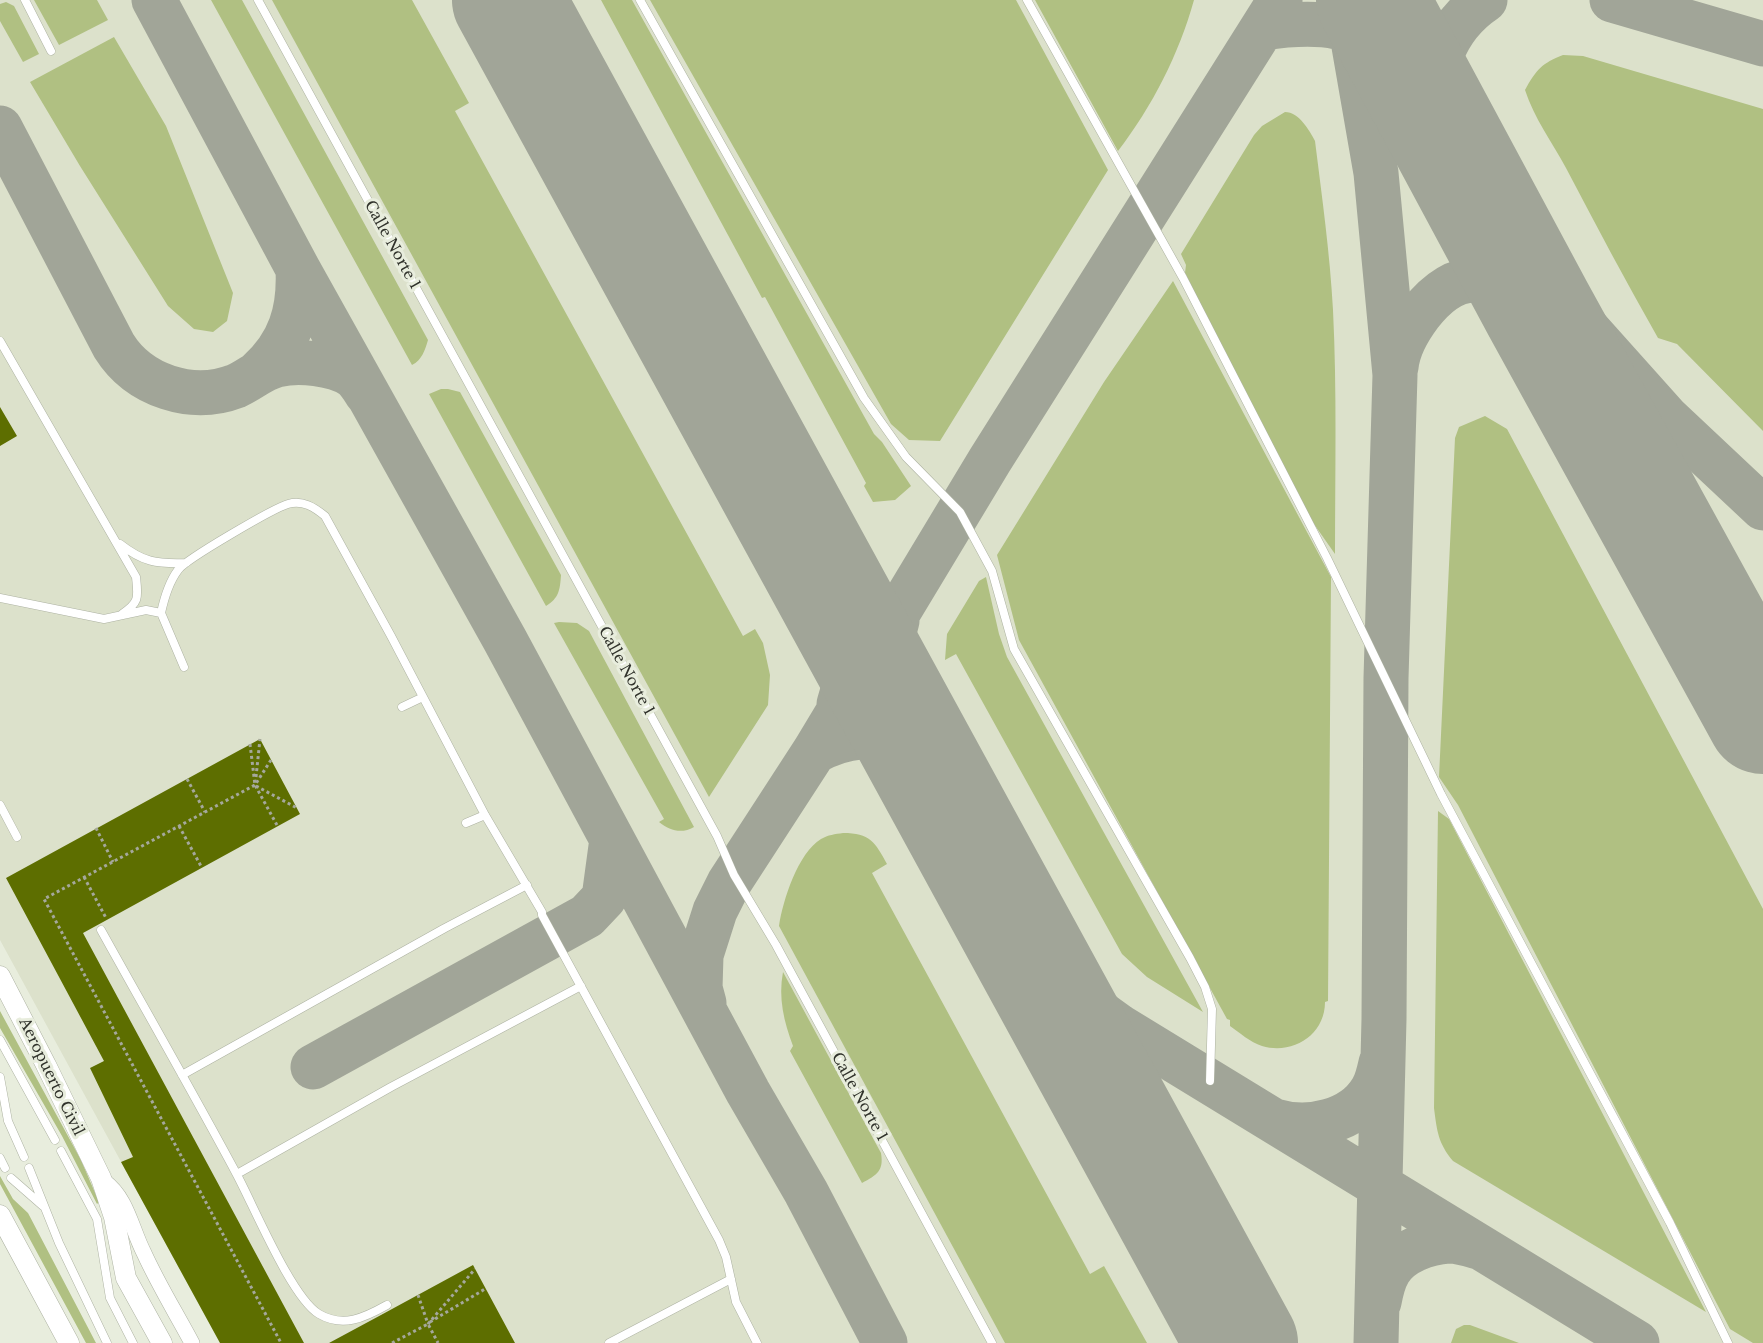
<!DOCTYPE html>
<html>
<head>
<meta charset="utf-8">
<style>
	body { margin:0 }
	canvas { display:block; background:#e8eddd }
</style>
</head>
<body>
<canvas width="1763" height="1343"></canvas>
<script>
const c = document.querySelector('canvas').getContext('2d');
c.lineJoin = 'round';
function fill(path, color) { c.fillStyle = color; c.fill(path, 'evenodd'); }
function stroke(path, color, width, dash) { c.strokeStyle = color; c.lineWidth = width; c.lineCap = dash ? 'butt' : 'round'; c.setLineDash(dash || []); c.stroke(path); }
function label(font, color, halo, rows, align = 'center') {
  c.font = font + ' "Libre Baskerville",serif'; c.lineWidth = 6; c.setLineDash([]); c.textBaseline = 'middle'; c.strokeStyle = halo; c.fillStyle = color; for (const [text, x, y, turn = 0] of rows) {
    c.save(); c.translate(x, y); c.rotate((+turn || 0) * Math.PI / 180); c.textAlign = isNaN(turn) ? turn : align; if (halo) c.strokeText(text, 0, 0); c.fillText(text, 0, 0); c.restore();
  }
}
const built = new Path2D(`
	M0,0H1763V1343H220L0,940Z`);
const green = new Path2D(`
	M34,0H97L108,20L59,45Z
	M211,0H242L428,340C425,350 422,360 412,365Z
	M272,0H412L469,103L455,111L743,636L755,629L763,643L770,675L768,705L709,797Z
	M601,0H632L874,434L882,442L911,486L895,500L873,502L864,486L866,483L765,297L762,298Z
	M650,0H1016L1108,170L940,441L909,440L891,424Z
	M1035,0H1194C1179,54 1152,107 1118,151Z
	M6,2L14,6L39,54L23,62L0,21V4Z
	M114,37L166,126L233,293L227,321L213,332L194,329L168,306L80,166L30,82Z
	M1563,55L1583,56L1763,109V431L1677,344L1658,338C1626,282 1596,225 1566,168C1552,142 1534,118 1525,90C1536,70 1542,63 1563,55Z
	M1285,112C1299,112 1309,130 1315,141C1322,197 1330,254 1333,310C1337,391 1335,473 1335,554L1309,517L1217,339L1185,273L1186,265L1181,254L1254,135L1262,126Z
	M1173,281L1331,577L1328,1001L1325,1002C1325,1035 1293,1055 1262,1046C1250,1042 1240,1033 1230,1026V1020L1227,1019L1019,640L997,555L1104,382Z
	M441,389H448L460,392L561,575C560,590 559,598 546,606L429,394Z
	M1485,416L1507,429L1763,909V1343H1753L1730,1329L1458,805L1439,777L1455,438L1459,427Z
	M986,577L999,634L1007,657L1203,1012L1147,977L1122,954L956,654L945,660L947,634L979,581Z
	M559,622L577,623L589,631L694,827C682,834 670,831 659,822L664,819L554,623Z
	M1438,811L1449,819L1706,1312L1453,1161C1438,1143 1437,1131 1434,1108Z
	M843,833C870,833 875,842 887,864L872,873L1090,1274L1104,1266L1147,1343H1005L779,926C783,900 798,853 821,839C828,835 835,834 843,833Z
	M783,972L881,1153C884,1171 877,1175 862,1183L790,1051L793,1046C784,1022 778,998 783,972Z
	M0,1011L81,1160L99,1202L97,1204L62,1136L0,1028Z
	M0,1176L13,1199L28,1213L96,1343H86L0,1184Z
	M1464,1325H1470L1519,1343H1451L1456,1329Z`);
const taxiway = new Path2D(`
	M154,0L298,269L505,640L748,1092L806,1192L885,1343
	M1342,0L1351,29L1376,173L1395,375L1386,678L1384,1019L1376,1343
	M1612,0L1763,44
	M1263,28C1323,19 1356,24 1404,60
	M1439,123C1424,77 1446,26 1485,0
	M0,128L114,346C139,386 192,403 236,386C250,380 261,369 277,365C298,360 334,363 353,376C359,381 363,388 367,394
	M1477,193L1523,257L1667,418L1763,508
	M1396,367C1398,347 1408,330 1420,314C1460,263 1492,276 1538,309
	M259,372C290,344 300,311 298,269
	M825,578C839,620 854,660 839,704
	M897,621C881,673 906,722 929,767
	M1763,646C1753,670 1752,694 1763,718
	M814,752C841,736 882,729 909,747C918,752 923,759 929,767
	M1011,921C1045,963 1075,996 1120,1027L1637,1343
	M704,1003L700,988L701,955L715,911L729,883L814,752L990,460L1280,0
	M313,1067L587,916L604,898L612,839
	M1275,1121C1308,1131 1353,1122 1372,1090C1377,1082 1379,1072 1381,1063
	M1379,1302C1381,1291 1383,1281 1389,1271C1400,1252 1428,1242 1449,1241C1460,1241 1471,1245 1481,1248`);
const runway = new Path2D(`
	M508,0L1242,1343
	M1372,0L1538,309L1763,718`);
const building = new Path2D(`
	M0,407L17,436L0,446Z
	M260,739L300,814L83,933L304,1343H220L121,1162L133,1157L90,1068L104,1061L6,878Z
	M473,1265L515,1343H329L381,1315Z`);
const path = new Path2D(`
	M250,744L255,785L278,827
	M271,760L255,785L44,899L281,1343
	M256,777L260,739
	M187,779L205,812
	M256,786L297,808
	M179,826L202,868
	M96,828L113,862
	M84,877L106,918
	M418,1295L428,1324
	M430,1322L485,1289
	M428,1324L475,1269
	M392,1343L428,1324L438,1343`);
const service = new Path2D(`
	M25,0L51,51
	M258,0L717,836L734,875L776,945L992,1343
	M640,0L864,398L906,457L960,512L992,571L1014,649L1190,958L1205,987L1212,1009L1210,1081
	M1027,0L1183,278L1327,558L1441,794L1670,1223L1728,1343
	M0,341L136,577C138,597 140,602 122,614
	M120,544C143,562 156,564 186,563
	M0,598L104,619L146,610L161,613C164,599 169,582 178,570C186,559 274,508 288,504C303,500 314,507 325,516L391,636L485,815L542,912V915L719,1240L726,1257L736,1302L757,1343
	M161,613L184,667
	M402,707L423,697
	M0,805L17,837
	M466,823L485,815
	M101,930C146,1011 192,1091 236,1173C253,1204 291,1297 319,1314C343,1328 364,1318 387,1305
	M0,1040L55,1140
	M182,1075L445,928L527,885
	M0,1077L8,1121L24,1157
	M61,1151L97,1219L110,1298L133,1343
	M0,1158L5,1168
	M29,1168L59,1243L107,1343
	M237,1174L391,1087L581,986
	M11,1178L43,1206
	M609,1343L731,1279`);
const minor = new Path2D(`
	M104,1181C128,1199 131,1228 144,1253C158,1284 176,1313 192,1343`);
const tertiary = new Path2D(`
	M0,976L46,1065L101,1178L114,1217L126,1278L162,1343
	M0,1215L69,1343`);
const streetNames = [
	["Calle Norte 1",392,245,61],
	["Calle Norte 1",626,671,61],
	["Aeropuerto Civil",51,1077,64],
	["Calle Norte 1",859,1097,61]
];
fill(built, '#dce1cb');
fill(green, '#b0c082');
stroke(taxiway, '#a1a598', 45);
stroke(runway, '#a1a598', 112);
fill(building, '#5d6e00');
stroke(service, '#adb2a2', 9);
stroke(minor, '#adb2a2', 16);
stroke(tertiary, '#adb2a2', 21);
stroke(path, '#a5a89c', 3, [3, 3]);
stroke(service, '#fff', 8);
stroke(minor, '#fff', 15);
stroke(tertiary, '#fff', 20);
label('15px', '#30322b', '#e8eddd', streetNames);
</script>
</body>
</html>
